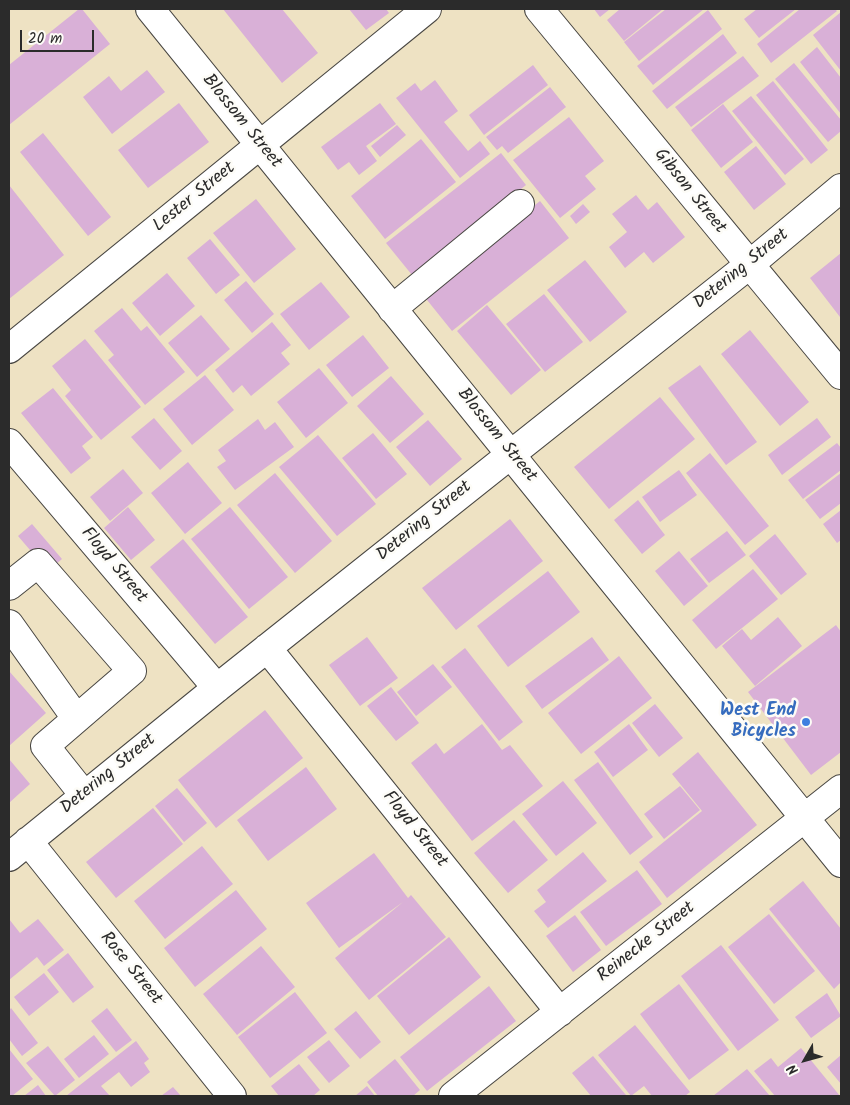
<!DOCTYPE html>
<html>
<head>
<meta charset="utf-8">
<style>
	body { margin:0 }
	#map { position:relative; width:850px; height:1105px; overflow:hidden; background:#eee2c3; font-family:Kalam,sans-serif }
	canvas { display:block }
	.frame { position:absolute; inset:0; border:10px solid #2b2b2b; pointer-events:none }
	.north { position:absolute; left:780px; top:1035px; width:50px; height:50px; -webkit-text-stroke:4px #fdfcf7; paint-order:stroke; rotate:232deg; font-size:14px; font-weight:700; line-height:20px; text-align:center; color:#2b2b2b }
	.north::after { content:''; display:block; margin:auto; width:18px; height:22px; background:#2b2b2b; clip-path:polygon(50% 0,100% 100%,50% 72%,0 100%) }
	.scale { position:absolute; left:20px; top:30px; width:74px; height:22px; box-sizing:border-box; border:2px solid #2b2b2b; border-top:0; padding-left:6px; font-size:15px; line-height:18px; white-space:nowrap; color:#2b2b2b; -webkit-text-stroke:4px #fdfcf7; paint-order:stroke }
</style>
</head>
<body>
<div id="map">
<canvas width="850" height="1105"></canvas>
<div class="frame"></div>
<div class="north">N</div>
<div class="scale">20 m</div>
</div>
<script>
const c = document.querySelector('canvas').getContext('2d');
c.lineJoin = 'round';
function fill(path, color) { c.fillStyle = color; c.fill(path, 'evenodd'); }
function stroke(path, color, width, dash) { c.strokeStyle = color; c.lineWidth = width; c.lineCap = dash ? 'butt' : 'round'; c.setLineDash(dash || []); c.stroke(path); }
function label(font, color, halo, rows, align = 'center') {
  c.font = font + ' Kalam,sans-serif'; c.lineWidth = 5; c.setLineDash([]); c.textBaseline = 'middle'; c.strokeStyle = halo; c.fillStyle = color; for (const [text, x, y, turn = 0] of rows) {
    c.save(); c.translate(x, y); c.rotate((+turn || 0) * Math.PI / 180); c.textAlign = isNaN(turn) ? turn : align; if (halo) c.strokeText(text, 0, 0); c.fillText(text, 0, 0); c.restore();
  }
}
const building = new Path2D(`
	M79,9H82L110,44L9,125V65Z
	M223,9H282L318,53L282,83Z
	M349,9H386L389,13L366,30Z
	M594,9H610L600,17Z
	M620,9H663L624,41L607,20Z
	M666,9H704L639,61L624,42Z
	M757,9H796L759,38L744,19Z
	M800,9H835L837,11L771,63L757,44Z
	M708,10L722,29L653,85L637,66Z
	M841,12V71L813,35Z
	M723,34L737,53L667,109L652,91Z
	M817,47L841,78V114L800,62Z
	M743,56L759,76L691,127L675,107Z
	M794,63L841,120V131L828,142L775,79Z
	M533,65L548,85L484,135L469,115Z
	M147,70L165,92L112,134L83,97L109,76L121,91Z
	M435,80L458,111L444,122L468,151L480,141L490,154L460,178L396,98L415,83L421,91Z
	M773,81L828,150L811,164L756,95Z
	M550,87L566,107L508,153L502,146L497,150L486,137Z
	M751,96L804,159L785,175L732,111Z
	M179,103L209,142L148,188L118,150Z
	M380,103L396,124L366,146L377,161L359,175L349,162L338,170L321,147Z
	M723,104L753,142L721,168L691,130Z
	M569,117L604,161L585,176L596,189L560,218L513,160Z
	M397,125L406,135L380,157L371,146Z
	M43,133L111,217L88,236L20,152Z
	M421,139L456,182L385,239L351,196Z
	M756,146L786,184L754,210L724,172Z
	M501,153L526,185L412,275L386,243Z
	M9,185L64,255L9,299L10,234Z
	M636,195L648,210L657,202L685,237L653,263L644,252L625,268L609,247L627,232L612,214Z
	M256,199L296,249L254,283L213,233Z
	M540,201L569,238L452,331L423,295Z
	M583,204L590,212L576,224L570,216Z
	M210,239L240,275L216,294L187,258Z
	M841,253V316L840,317L810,278Z
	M585,260L627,312L590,342L547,290Z
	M167,273L195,306L160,336L132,303Z
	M246,281L274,314L252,333L224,300Z
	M321,282L350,317L309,350L280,314Z
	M544,294L583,342L545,372L506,324Z
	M487,305L541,370L511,395L457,331Z
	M122,308L141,331L147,326L185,372L145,405L108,360L114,355L94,331Z
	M201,315L230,349L197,377L168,343Z
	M272,322L291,345L281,353L290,364L251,396L242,385L233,393L215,370Z
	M750,330L809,402L780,426L721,354Z
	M363,335L389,368L352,397L326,365Z
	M85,339L141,407L101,440L65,396L71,390L52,366Z
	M700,365L757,442L726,465L668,388Z
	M319,368L348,403L306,438L277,402Z
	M205,375L234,410L192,445L163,409Z
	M391,376L424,414L390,443L357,406Z
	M53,388L93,437L82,446L91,458L71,474L21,413Z
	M660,397L695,439L609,509L574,467Z
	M154,418L182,451L160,470L131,437Z
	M817,418L831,437L782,475L768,455Z
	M258,419L265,430L275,422L294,447L235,490L217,467L226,461L218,450Z
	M428,420L462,459L430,486L396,447Z
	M373,433L407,474L376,499L342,458Z
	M318,435L376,504L337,536L279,467Z
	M837,443L841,448V470L803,499L788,480Z
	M710,453L769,526L745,545L686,473Z
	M188,462L222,503L185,534L151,493Z
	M123,469L143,493L110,521L90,497Z
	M679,470L697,495L660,522L642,497Z
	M275,473L332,541L295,573L237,505Z
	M841,473V503L820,519L805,500Z
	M638,500L665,535L642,554L614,520Z
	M128,507L155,540L131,560L104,528Z
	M230,507L288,577L249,609L191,539Z
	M841,510V540L837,543L823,524Z
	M510,519L543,561L456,630L422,588Z
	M32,524L62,559L48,571L18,536Z
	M727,531L746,555L709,583L690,559Z
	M775,534L807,574L781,595L749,556Z
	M183,539L248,617L215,644L150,567Z
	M679,551L708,586L684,606L655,571Z
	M753,569L778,599L716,649L692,620Z
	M548,571L580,612L508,667L477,626Z
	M778,617L802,646L755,686L722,646L742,629L751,640Z
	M836,625L841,632V752L811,775L748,692Z
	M367,637L398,678L360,706L329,665Z
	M592,637L609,660L542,709L525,686Z
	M465,648L523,722L499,741L441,667Z
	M619,656L652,698L581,754L548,713Z
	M433,664L452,687L416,716L397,692Z
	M9,671L46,713L9,746Z
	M391,687L419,723L396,741L367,706Z
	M655,704L683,738L659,757L632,723Z
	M265,710L303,758L216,828L178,780Z
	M482,724L502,750L510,745L543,786L472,841L411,763L436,743L444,754Z
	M629,724L648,750L613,777L594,752Z
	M698,752L757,825L667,898L639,862L702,811L672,774Z
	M9,759L30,784L9,803Z
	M598,762L653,837L630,855L574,780Z
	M306,767L337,809L268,861L237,820Z
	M563,781L597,823L556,856L522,814Z
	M680,786L700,810L664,839L644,814Z
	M177,788L207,823L184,842L155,806Z
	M153,808L183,844L116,898L86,862Z
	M514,820L548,860L508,893L474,853Z
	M202,846L233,884L165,939L134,901Z
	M583,852L607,881L548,928L534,911L546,902L537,890Z
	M374,853L408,898L411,895L446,937L369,1000L335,958L403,902L339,948L306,903Z
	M637,870L662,904L606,946L580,912Z
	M803,881L841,929V982L834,989L769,909Z
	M236,890L267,929L195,987L164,948Z
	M769,914L815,971L774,1004L728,947Z
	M575,915L601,950L573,972L546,936Z
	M9,919L20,933L38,919L64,950L44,966L37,957L9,980Z
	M449,937L481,977L409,1035L377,996Z
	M721,945L779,1020L738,1051L681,976Z
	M261,946L295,987L237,1035L203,994Z
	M68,953L94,987L73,1003L47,970Z
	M44,973L59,992L29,1016L14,997Z
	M679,984L729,1050L689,1080L640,1014Z
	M489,986L516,1021L427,1091L400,1057Z
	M295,992L327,1033L270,1078L238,1037Z
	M827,993L841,1016L811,1038L795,1017Z
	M11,1008L38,1043L22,1056L9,1039V1011Z
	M107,1008L132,1040L116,1052L91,1021Z
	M356,1011L381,1042L360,1059L334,1029Z
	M635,1025L690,1092L685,1096H652L644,1086L631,1096L598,1055Z
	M94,1035L109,1054L79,1078L64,1059Z
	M329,1040L350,1066L329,1083L307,1057Z
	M136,1041L149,1059L144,1063L150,1072L131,1087L119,1072L101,1086L110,1096H66Z
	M48,1046L75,1080L55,1096L26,1063Z
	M801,1048L840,1096H775L754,1071L771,1058L778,1067Z
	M9,1049L33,1079L12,1096H9Z
	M841,1055V1084L827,1067Z
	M593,1056L626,1095L624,1096H591L572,1073Z
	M395,1059L420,1090L413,1096H378L367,1082Z
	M299,1064L320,1090L313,1096H279L271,1086Z
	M747,1069L770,1096H713Z
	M38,1085L46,1096H24Z
	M367,1086L375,1096H355Z
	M173,1087L181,1096H161Z`);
const minor = new Path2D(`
	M150,9L841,863
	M539,9L841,375
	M392,309L520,204
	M9,349L427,9
	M9,443L217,688
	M9,586L38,563L132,671L45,746L84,795
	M9,624L76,718
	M267,648L560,1012
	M28,841L232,1096
	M9,857L217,688L749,265L841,188
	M453,1096L841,789`);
const markers = [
	[806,722,5,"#3f7fe0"]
];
const streetNames = [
	["Blossom Street",241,122,51],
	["Gibson Street",689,192,51],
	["Lester Street",195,198,-39],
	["Detering Street",742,270,-39],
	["Blossom Street",496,436,51],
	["Detering Street",425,522,-39],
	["Floyd Street",113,566,50],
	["Detering Street",109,775,-39],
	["Floyd Street",414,830,51],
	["Reinecke Street",647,943,-38],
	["Rose Street",130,969,51]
];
const shopNames = [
	["West End",796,712],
	["Bicycles",796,733]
];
fill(building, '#d9b0d7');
stroke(minor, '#484642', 30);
stroke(minor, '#fff', 28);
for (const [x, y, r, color] of markers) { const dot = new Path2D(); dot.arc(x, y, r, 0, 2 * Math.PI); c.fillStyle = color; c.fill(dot); stroke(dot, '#fdfcf7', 2); }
label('18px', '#2b2b2b', '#fdfcf7', streetNames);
label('bold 18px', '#366cbe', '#fdfcf7', shopNames, 'right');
</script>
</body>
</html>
